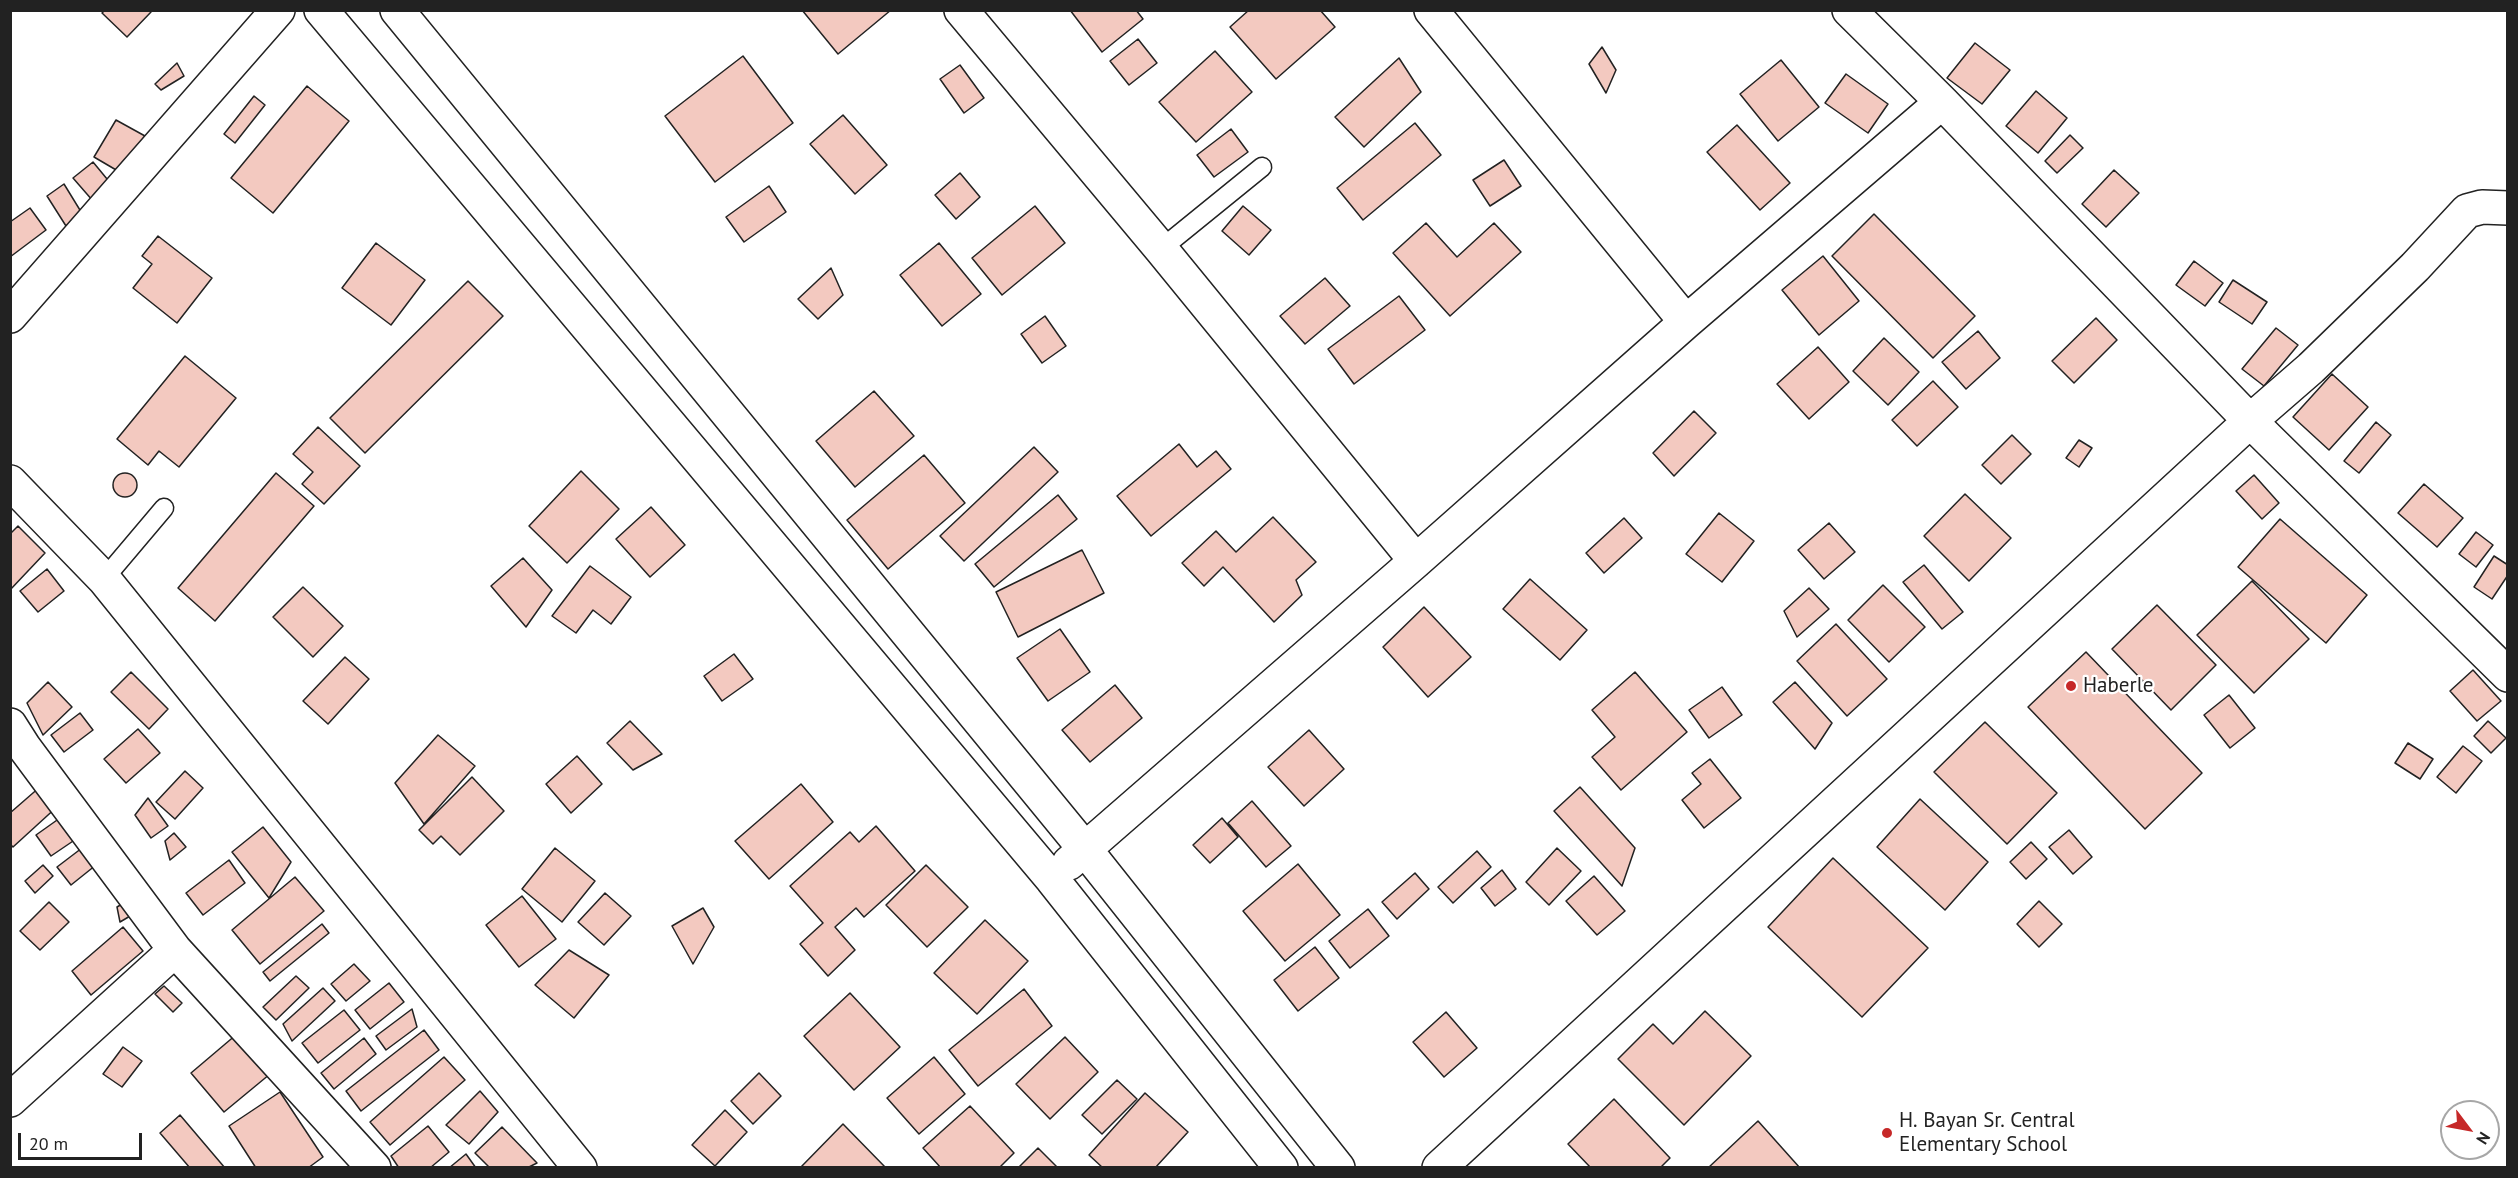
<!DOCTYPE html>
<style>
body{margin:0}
#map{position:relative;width:2518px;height:1178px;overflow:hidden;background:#fff;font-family:"PT Sans",sans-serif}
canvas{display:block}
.frame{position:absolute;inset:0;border:12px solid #222;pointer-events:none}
.north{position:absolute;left:2440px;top:1100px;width:60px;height:60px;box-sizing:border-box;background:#fff;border:2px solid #a7a7a7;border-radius:50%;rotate:122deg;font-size:16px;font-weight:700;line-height:24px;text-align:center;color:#222}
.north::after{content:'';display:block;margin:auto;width:21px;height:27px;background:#c62828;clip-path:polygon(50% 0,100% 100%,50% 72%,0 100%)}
.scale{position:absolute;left:18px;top:1133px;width:124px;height:27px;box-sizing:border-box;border:3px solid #222;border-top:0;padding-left:8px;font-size:18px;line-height:21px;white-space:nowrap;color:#222;-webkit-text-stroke:4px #fff;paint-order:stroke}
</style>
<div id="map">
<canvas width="2518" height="1178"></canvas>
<div class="frame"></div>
<div class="north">N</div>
<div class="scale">20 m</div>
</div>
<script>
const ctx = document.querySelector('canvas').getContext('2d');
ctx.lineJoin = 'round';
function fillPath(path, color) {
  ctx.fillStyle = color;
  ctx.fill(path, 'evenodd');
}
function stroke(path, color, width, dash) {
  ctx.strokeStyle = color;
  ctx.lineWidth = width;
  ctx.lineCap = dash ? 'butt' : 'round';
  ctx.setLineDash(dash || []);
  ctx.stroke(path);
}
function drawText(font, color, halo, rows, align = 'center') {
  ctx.font = font + ' "PT Sans",sans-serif';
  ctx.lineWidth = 4.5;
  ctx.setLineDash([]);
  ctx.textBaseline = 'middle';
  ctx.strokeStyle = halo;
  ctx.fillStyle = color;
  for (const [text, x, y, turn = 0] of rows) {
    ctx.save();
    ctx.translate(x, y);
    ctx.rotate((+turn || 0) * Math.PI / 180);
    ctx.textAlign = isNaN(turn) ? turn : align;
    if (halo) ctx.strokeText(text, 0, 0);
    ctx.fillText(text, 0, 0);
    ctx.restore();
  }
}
const building = new Path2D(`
 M105,10H150L151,12L127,37L102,13Z
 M802,10H891L838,54Z
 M1070,10H1136L1143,19L1102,52Z
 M1249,10H1320L1335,27L1276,79L1230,27Z
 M1138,39L1157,63L1129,85L1110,61Z
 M1975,43L2010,70L1982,104L1947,78Z
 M1602,47L1616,70L1606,93L1589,64Z
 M1215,51L1252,92L1196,142L1159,102Z
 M743,56L793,123L715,182L665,116Z
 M1399,58L1421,92L1364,147L1335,117Z
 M1781,60L1819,107L1778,141L1740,94Z
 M177,63L184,76L161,90L155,84Z
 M960,65L984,98L964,113L940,79Z
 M1846,74L1888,104L1868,133L1825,103Z
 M307,86L349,121L273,213L231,178Z
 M2036,91L2067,118L2038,153L2006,126Z
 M254,96L265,105L235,143L224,134Z
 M843,115L887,165L855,194L810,144Z
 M116,120L145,136L123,174L94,157Z
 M1415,123L1441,155L1363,220L1337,188Z
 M1737,125L1790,183L1760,210L1707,152Z
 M1231,129L1248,152L1214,177L1197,155Z
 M2070,135L2083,148L2057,173L2045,161Z
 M1504,160L1521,186L1490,206L1473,180Z
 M93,162L112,185L93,201L73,178Z
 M2114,170L2139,193L2106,227L2082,204Z
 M960,173L980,197L956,219L935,195Z
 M64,184L83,215L66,226L47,196Z
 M769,186L786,212L744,242L726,217Z
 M1035,206L1065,243L1002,295L972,258Z
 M1243,206L1271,230L1249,255L1222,231Z
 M30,208L46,230L10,257V222Z
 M1874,214L1975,316L1933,358L1832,256Z
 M1426,223L1457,257L1494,223L1521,252L1450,316L1393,253Z
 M158,236L212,278L177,323L133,288L152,264L142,256Z
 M376,243L425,280L391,325L342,288Z
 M939,243L981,294L942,326L900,275Z
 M1823,256L1859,301L1819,335L1782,290Z
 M2194,261L2223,283L2205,306L2176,285Z
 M831,268L843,295L818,319L798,299Z
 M1325,278L1350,306L1305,344L1280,316Z
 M2233,280L2267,302L2252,324L2219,302Z
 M468,281L503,316L365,453L330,418Z
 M1399,296L1425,330L1354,384L1328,349Z
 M1045,316L1066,346L1042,363L1021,334Z
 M2096,318L2117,340L2074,383L2052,361Z
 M2276,328L2298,345L2264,386L2242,369Z
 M1978,331L2000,358L1966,389L1942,362Z
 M1884,338L1919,372L1888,405L1853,371Z
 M1818,347L1849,382L1809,419L1777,384Z
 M185,356L236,398L179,467L159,451L148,465L117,439Z
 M2332,374L2368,407L2329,450L2293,417Z
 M1933,381L1958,407L1917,446L1892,420Z
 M874,391L914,436L855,487L816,441Z
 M1694,411L1716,433L1674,476L1653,453Z
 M2376,422L2391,435L2359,473L2344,461Z
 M318,427L360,466L324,504L302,484L313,472L293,454Z
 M2012,435L2031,454L2001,484L1982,465Z
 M2079,440L2092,448L2079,467L2066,458Z
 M1179,444L1197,467L1216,451L1231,469L1151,536L1117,496Z
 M1034,447L1058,472L964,561L940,536Z
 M924,455L965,503L888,569L847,520Z
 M581,471L619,509L567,563L529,526Z
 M113 485a12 12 0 1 1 24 0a12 12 0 1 1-24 0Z
 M276,473L314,506L215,621L178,588Z
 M2254,475L2279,503L2262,519L2236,491Z
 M2424,484L2463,518L2437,547L2398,513Z
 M1965,494L2011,538L1969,581L1924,536Z
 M1058,495L1077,519L994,587L975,564Z
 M651,507L685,545L650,577L616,539Z
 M1719,513L1754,541L1722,582L1686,554Z
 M1273,517L1316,562L1296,580L1302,595L1274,622L1223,567L1204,586L1182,563L1216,531L1236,552Z
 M1624,518L1642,538L1604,573L1586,553Z
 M2280,519L2367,595L2326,643L2238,567Z
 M1829,523L1855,552L1824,579L1798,550Z
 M18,526L45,553L10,590V534Z
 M2476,532L2493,545L2476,567L2459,554Z
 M1082,550L1104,593L1018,637L996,592Z
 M2494,556L2508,565V575L2492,599L2474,587Z
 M523,558L552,590L526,627L491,586Z
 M1924,565L1963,612L1942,629L1903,582Z
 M590,566L631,597L611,624L593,610L576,633L552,616Z
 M47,569L64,591L38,612L20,591Z
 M1530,579L1587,630L1560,660L1503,609Z
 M2252,581L2309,639L2254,693L2197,635Z
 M1883,585L1925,627L1889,662L1848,620Z
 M303,587L343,626L313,657L273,617Z
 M1809,588L1829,609L1797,637L1784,611Z
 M2157,605L2216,665L2171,710L2112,649Z
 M1424,607L1471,657L1428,697L1383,647Z
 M1836,624L1887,679L1847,716L1797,661Z
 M1060,629L1090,672L1048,701L1017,658Z
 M2086,652L2202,773L2145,829L2028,707Z
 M734,654L753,679L722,701L704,676Z
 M345,657L369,679L328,724L303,701Z
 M2473,670L2501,701L2477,721L2450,691Z
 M131,672L168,709L149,729L111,692Z
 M1635,672L1687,732L1621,790L1592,757L1615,737L1592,710Z
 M48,682L72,707L43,735L27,703Z
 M1795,682L1832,723L1815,749L1773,702Z
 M1115,685L1142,718L1090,762L1062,730Z
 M1722,687L1742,715L1709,738L1689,710Z
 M2229,695L2255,728L2230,748L2204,715Z
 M80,713L93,730L64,752L51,735Z
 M630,721L662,754L633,770L607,743Z
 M2488,721L2506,738L2491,753L2474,736Z
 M1985,722L2057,793L2007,844L1934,772Z
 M138,729L160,753L126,783L104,759Z
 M1309,730L1344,769L1304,806L1268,767Z
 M438,735L475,766L424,824L395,783Z
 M2408,743L2433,759L2420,779L2395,763Z
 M2463,746L2482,761L2456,793L2437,777Z
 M577,756L602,784L571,813L546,784Z
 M1710,759L1741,798L1704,828L1682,800L1701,784L1692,773Z
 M185,771L203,788L175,819L156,802Z
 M472,777L504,811L460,855L441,836L433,844L419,830Z
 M801,784L833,822L769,879L735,841Z
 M41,786L59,805L13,847L10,844V813Z
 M1580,787L1635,848L1622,886L1554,811Z
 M148,798L168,826L151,838L135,815Z
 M1920,799L1988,862L1945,910L1877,847Z
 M1252,801L1291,846L1266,867L1228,823Z
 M67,813L82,835L51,856L36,835Z
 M1222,818L1238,837L1210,863L1193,845Z
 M876,826L915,871L864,917L856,908L835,927L855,950L828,976L800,944L823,923L790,886L850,832L859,842Z
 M263,827L291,862L269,898L232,852Z
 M2069,830L2092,857L2073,874L2049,847Z
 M174,833L186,847L170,860L165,841Z
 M2031,842L2047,859L2026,879L2010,862Z
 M82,848L96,865L71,885L57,867Z
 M555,848L595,881L562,922L522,889Z
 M1557,848L1581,871L1549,905L1526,882Z
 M1477,851L1491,867L1453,903L1438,887Z
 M1833,858L1928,948L1862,1017L1768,927Z
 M229,860L245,883L203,915L186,893Z
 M1298,864L1340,915L1285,961L1243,911Z
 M43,865L53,876L35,893L25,881Z
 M926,865L968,907L927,947L886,905Z
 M1502,870L1516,889L1495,906L1481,888Z
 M1415,873L1429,889L1397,919L1382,902Z
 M1594,876L1625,911L1597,935L1566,901Z
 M295,877L324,911L260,964L232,930Z
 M605,893L631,916L604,945L578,922Z
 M522,896L556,939L519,967L486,925Z
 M134,897L142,909L120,922L117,907Z
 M2039,901L2062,924L2039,947L2017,924Z
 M49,902L69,922L40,950L20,931Z
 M703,908L714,927L693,964L672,926Z
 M1368,909L1389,936L1350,968L1329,941Z
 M985,920L1028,961L977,1014L934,973Z
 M322,924L329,933L270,981L263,972Z
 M123,927L143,951L91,995L72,971Z
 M1315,947L1339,978L1298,1011L1274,980Z
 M569,950L609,975L574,1018L535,985Z
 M354,964L370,981L346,1001L331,984Z
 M296,976L309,988L276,1020L263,1007Z
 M389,983L404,1002L370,1029L355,1010Z
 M164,986L182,1003L173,1012L155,994Z
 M323,988L335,1001L292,1041L283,1024Z
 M1024,989L1052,1026L978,1086L949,1050Z
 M850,993L900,1047L854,1090L804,1036Z
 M412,1009L417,1027L386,1050L376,1036Z
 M344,1010L360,1030L318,1063L302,1043Z
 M1705,1011L1751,1056L1684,1125L1618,1059L1653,1024L1673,1044Z
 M1446,1012L1477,1048L1444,1077L1413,1042Z
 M424,1030L439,1050L361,1111L346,1091Z
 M237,1034L270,1074L224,1112L191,1073Z
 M1065,1037L1098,1072L1050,1119L1016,1084Z
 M364,1038L376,1054L334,1089L321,1073Z
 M123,1047L142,1061L122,1087L103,1074Z
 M444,1057L465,1080L390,1145L370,1122Z
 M934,1057L965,1094L919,1134L887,1098Z
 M759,1073L781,1096L753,1124L731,1101Z
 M1117,1080L1137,1099L1102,1134L1082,1115Z
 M480,1091L498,1112L469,1144L446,1125Z
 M280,1092L323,1157L308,1168H256L229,1126Z
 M1145,1093L1188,1132L1155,1168H1103L1089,1155Z
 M1614,1099L1670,1158L1660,1168H1591L1568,1144Z
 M970,1106L1014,1153L999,1168H941L923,1148Z
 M725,1110L747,1132L715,1166L692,1145Z
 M180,1115L225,1168H190L160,1133Z
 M1758,1121L1800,1168H1708Z
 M843,1124L886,1168H800Z
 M428,1126L449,1152L430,1168H399L391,1156Z
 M502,1127L537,1163L527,1168H490L475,1153Z
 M1038,1148L1058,1168H1018Z
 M466,1154L476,1168H449Z`);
fillPath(building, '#f3c9c0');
stroke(building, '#222', 1.5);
const lane = new Path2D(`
 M1161,249L1262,167
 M104,579L164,508`);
const street = new Path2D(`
 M321,10L1052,879L1281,1168
 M397,10L1084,848L1338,1168
 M961,10L1161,249L1416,561
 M1431,10L1686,322
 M1849,10L1942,102L2250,421L2508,675
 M10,316L278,10
 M10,482L104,579L580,1168
 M10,725L24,747L175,950L374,1168
 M1069,863L1416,561L1686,322L1942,102
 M10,1100L175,950
 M1439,1168L2250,421L2311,368L2415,267L2467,211L2482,207L2508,208`);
stroke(lane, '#222', 21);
stroke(street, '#222', 36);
stroke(lane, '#fff', 18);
stroke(street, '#fff', 33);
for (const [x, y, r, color] of [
 [2071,686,6,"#c62828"],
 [1887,1133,6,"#c62828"]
]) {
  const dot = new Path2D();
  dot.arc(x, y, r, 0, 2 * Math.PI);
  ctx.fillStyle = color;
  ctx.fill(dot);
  stroke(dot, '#fff', 2);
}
drawText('21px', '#222', '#fff', [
 ["Haberle",2083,686],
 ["H. Bayan Sr. Central",1899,1121],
 ["Elementary School",1899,1145]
], 'left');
</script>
